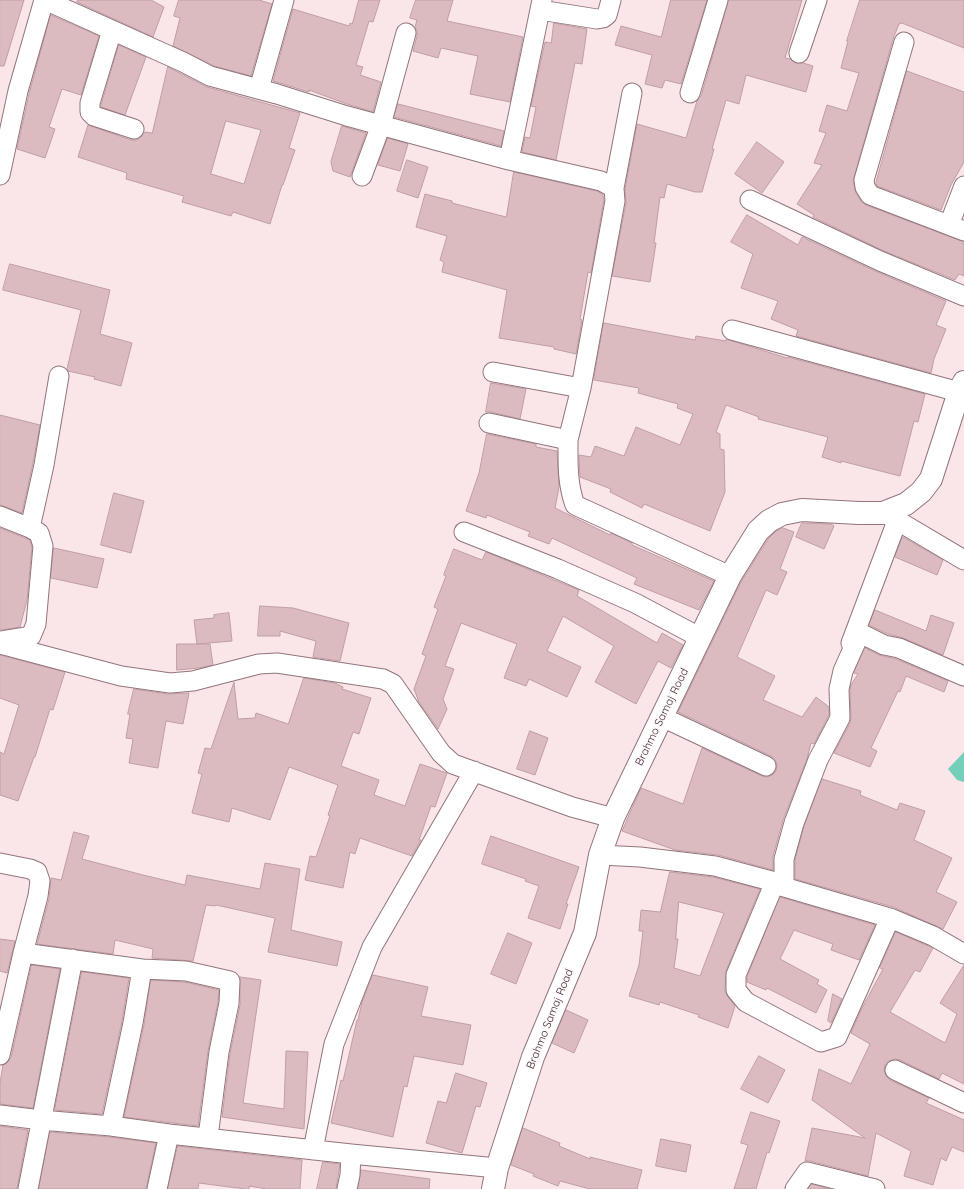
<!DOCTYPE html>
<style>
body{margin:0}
canvas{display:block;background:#fae5e9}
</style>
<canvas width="964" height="1189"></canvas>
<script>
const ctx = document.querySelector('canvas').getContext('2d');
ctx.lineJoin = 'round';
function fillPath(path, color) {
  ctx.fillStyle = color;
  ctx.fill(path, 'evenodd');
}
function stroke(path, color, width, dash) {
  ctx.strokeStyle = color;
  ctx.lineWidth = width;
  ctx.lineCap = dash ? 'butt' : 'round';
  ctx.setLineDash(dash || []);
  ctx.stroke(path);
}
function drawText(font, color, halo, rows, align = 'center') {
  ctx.font = font + ' Quicksand,sans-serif';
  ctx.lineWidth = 3;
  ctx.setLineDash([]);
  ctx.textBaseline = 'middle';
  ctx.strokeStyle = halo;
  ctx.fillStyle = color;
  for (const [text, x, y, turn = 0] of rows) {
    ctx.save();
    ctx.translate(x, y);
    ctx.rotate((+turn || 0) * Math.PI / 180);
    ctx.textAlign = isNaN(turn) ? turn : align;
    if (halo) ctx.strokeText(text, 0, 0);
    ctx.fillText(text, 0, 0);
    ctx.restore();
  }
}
fillPath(new Path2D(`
 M964,752V782L957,780L948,769Z`), '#73cfb9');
const building = new Path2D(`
 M0,0H24L4,66H0Z
 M78,0H151L164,7L153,37L77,2Z
 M179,0H259L272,4L251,76L214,66L173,46L180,18L174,16Z
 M359,0H380L373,22L369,21L356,65L363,67L360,75L381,82L373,112L347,104L309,90V92L273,81L293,9L349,26L350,23L352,24Z
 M416,0H453L447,21L523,37L510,102L470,94L478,56L441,48L438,58L413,51L417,36V31L415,27L417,20L410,18Z
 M671,0H707L681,84L665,80L662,88L645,84L652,55L615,45L621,26L661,37Z
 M729,0H802L785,58L790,59L796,63H803L813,66L806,92L746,75L739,104L726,100L712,149H714L702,192H695L667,184L664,198L660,197L654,243H656L650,282L612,276L626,203L625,189L637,124L686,138L697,101L701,96Z
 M860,0H964V48L902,23L899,24L893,39L853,181L856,193L861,201L866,205L964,242V276L959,274L955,280L884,251L813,217L814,215L797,204L822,165L814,163L826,133L819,131L827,105L847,111L859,73L841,68L848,41H847Z
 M51,15L99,36L81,95L62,89L49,127L55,129L45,158L17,149L29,94Z
 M554,23L587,29L582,64L575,63L556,160L522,152L525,137L530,138L536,107L531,106L545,42L551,43Z
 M119,45L146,57L125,115L101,107Z
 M168,67L207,87L300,113L289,148L295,150L283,185H282L270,224L233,212L231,216L182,202L184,196L126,179L127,173L78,157L88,125L131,140H137L141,137L145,132L152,133ZM226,121L261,130L244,184L211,174Z
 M907,71L964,92V162L951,185L941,210L877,186L876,183Z
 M398,104L504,131L501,146L394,117Z
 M342,126L366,133L350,177L333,171L331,162Z
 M388,138L408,144L400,171L378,165Z
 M757,142L784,162L762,193L735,174Z
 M407,160L428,167L418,198L397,191Z
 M514,172L597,191L603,195L604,200L591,273L588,272L580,319L582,320L576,354L554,349V347L499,338L507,290L442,272L444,262L440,260L447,236L416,227L425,194L452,201V203L506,217Z
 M747,215L798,245L802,237L875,271L946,301L936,325L946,329L934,359L931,373L796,336L798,330L771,319L778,301L741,288L753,254L731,242Z
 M10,264L110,290L100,334L132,343L121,386L94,379L95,377L68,371L67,369L81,310L3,290Z
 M604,323L695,340L696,336L726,341V339L787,358L788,357L925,394L918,422L914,421L900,476L841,461V463L822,457L828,437L758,419L759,417L726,405L716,432L720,434V449L724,450L725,492L710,531L644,504L642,508L610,492L611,489L580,477L579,455L591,457L595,446L624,456L636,427L680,445L693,414L677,408L678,404L638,393L639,388L594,380Z
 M491,383L526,389L520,419L491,412H486Z
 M0,415L40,425L33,463L22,513L0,505Z
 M487,434L536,444V447L557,451L559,487L555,508L610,535L611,533L632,543V545L714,581L699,610L634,584L637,578L552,538L549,544L528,536L530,532L487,515L486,518L466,511L479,473Z
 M114,493L144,501L131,553L101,545Z
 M802,523L831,524L834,526L824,549L796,537Z
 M0,528L30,540L32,547L27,600L20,627L2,630L0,629Z
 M783,528L794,532L780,569L787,572L777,595L766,590L737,657L775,676L763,700L802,717L816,697L829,707V715L814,744L811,743L807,759L783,820L773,856V870L718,855L675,850L622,831L641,788L683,804L702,748L762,776L767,777L772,775L776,771L777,765L775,759L771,756L678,712L741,582L768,539L776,531Z
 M903,537L943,560L937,575L895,557Z
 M54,548L104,559L97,588L51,578Z
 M454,549L482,560L486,552L579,590L577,596L657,643L662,633L683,645L671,668L658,661L636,704L595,682L614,646L563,616L547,651L581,667L567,697L529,679L526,686L504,678L517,644L461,623L445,666L454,669L443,699L447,709L438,729L419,702L414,689L426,656L422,654L438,609L434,607L446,576L444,575Z
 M260,606L293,608L349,623L340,661L313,657L316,641L280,631V636H258Z
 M875,610L926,631L931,615L954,623L943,655L903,638L888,634L869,625Z
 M229,613L232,641L197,644L194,620L214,618V615Z
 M177,644H210L213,665L199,668L177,670Z
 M865,648L879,655L896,659L948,681L944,692L906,676L900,692L898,691L871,748L877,751L870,767L834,753L850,723L851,718L850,690L851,685L858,674L854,673Z
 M0,655L65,672L53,710L50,709L35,757H34L18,801L0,795V752L4,754L19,705L0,698Z
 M304,678L335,683L343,687L342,689L371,698L359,734L353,732L341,766L379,780L374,795L405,806L420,764L447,773L435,807L431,806L419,840H421L412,856L360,838L355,854L350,852L343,888L305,880L310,856L316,857L330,816L328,815L338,785L289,767L270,820L232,808L229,822L192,813L202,774L198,773L205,748L211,749L234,682L238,719L255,718L256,713L288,724Z
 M134,689L168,694L189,693L183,724L166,721L158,768L129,763L133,739L126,738L130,714H128Z
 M530,731L548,738L535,775L517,769Z
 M822,779L861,791L860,795L897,810L900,803L925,811L914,840L952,858L936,892L957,902L943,929L893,907L795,879V860L804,826Z
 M74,832L89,836L82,859L143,875L185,885L187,875L260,889L265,863L300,869L291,930L342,942L337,966L268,952L275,918L216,905L215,906L206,905L193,961L152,958L153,949L115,940L113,954L37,944L49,899L51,878L61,880Z
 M491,836L579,867L566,904H568L560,929L528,918L539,886L525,881L526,879L482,864Z
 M670,872L713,877L760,889L726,971L725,991L728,997L735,1006L728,1028L698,1017L699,1015L660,1002L659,1005L629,996L639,965L643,931H639L641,910L660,912ZM679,902L724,913L700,976L674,968L678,939H676Z
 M780,897L875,925L859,960L831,950L833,944L794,930L780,959L819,980L817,984L827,990L816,1013L767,988L766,990L747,982V977Z
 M896,932L933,948L920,972L915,970L890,1012L945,1043L957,1014L940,1003L964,965V1084L942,1073L939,1079L900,1060L895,1059L888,1061L885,1065L884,1070L886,1076L890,1080L929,1098L926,1103L964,1120V1152L952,1147L946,1161L941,1158L933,1185L904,1176L911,1151L876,1133L868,1176L810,1161H805L812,1128L865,1138L812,1100L819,1069L851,1084L870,1044L851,1033L861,1010L883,969L880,968Z
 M508,933L532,943L516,984L491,974Z
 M0,939L15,941L7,973L0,971Z
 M32,965L60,969L33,1108L0,1104V1083L3,1065L8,1062L11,1057Z
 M82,972L129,978L122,1021L102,1114L55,1110Z
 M373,975L428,987L421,1016L471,1025L463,1065L414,1056L407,1087L404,1086L393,1137L331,1123L341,1080L343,1081L357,1020H358L362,1002Z
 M240,977L261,980L243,1103L284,1109L286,1051L308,1052L304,1129L222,1117L230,1054L240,1005Z
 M151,980L185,982L219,990L218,1002L208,1051L198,1126L124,1117L144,1025Z
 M833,994L842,999L831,1023L828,1021Z
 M566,1010L588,1020L574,1053L552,1043Z
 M759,1056L785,1070L768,1103L741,1089Z
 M456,1073L487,1083L480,1107L476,1106L462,1153L426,1143L438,1101L446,1103Z
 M751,1112L780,1121L769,1153L767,1152L756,1189H734L748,1145L741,1143Z
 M0,1126L28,1130L17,1189H0Z
 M523,1128L560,1143L559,1146L590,1159V1157L642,1170L637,1189H590L560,1181L558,1186L533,1176L534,1174L511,1165Z
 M50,1132L110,1137L156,1143L146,1189H39Z
 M661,1139L691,1145L686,1172L656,1166Z
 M178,1146L302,1160L300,1189H267L249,1186V1189H245L199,1183L198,1189H168Z
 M323,1162L340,1164L336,1189H317Z
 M361,1170L430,1179L429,1189H358Z
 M812,1184L830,1189H808Z`);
fillPath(building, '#dcbbc0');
stroke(building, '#bf9ea4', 1);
const minor = new Path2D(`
 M45,0L183,62L210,76L277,94L347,116L509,160L601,181L614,188L615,201L581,388L568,440
 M540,10L597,19L603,18L607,15L611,0
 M112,30L90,103V112L94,116L134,129
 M904,42L864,180L865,187L870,195L964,231
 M799,53L817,0
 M259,89L284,0
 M690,93L718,0
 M509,160L542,0
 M0,175L18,91L44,0
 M362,176L381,125L406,33
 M614,188L632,93
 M750,200L880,261L964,296
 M949,225L964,186
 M732,330L959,392
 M493,372L581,388
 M489,423L568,440C568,462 567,483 575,505L730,576
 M888,515L964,560
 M0,516L30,528L39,533L43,546L36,624L31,636L1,641
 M30,528L44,465L59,376
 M464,532L558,569L635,603L701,638
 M851,643L897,521
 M0,644L121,676L170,683L193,681L259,664L277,663L383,679L393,684L441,753L453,764L572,807L613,818
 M662,717L766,766
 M600,855L640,857L715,866L775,882L784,887L890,918L933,936L964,954
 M0,863L30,869L37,872L40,881L38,896L23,953L0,1055
 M775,882L736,975V990L746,1002L821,1042L837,1037L890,918
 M784,887V859L794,823L818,760L840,718L839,689L843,671L860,633L884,645L899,648L964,676
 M23,953L142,969
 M895,1070L964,1103
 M0,1115L41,1120L111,1126L169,1134L351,1154L497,1168
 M111,1126L133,1023L142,969L186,971L230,981L229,1003L219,1052L208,1137
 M313,1150L334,1044L372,947L474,771
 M28,1189L73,959
 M157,1189L169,1134
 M347,1189L350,1175L351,1154
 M795,1189L807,1172L875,1189`);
const tertiary = new Path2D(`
 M493,1189L497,1168L533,1057L585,933L600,855L613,818L730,576L758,531L769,521L782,514L802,510L859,513H883L906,504L921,492L931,479L959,392L964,382`);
stroke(minor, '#93757a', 21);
stroke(tertiary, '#93757a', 24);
stroke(minor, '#fff', 19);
stroke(tertiary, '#fff', 22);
drawText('11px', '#36292b', '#fef7f8', [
 ["Brahmo Samaj Road",662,717,-64],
 ["Brahmo Samaj Road",550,1019,-68]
]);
</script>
